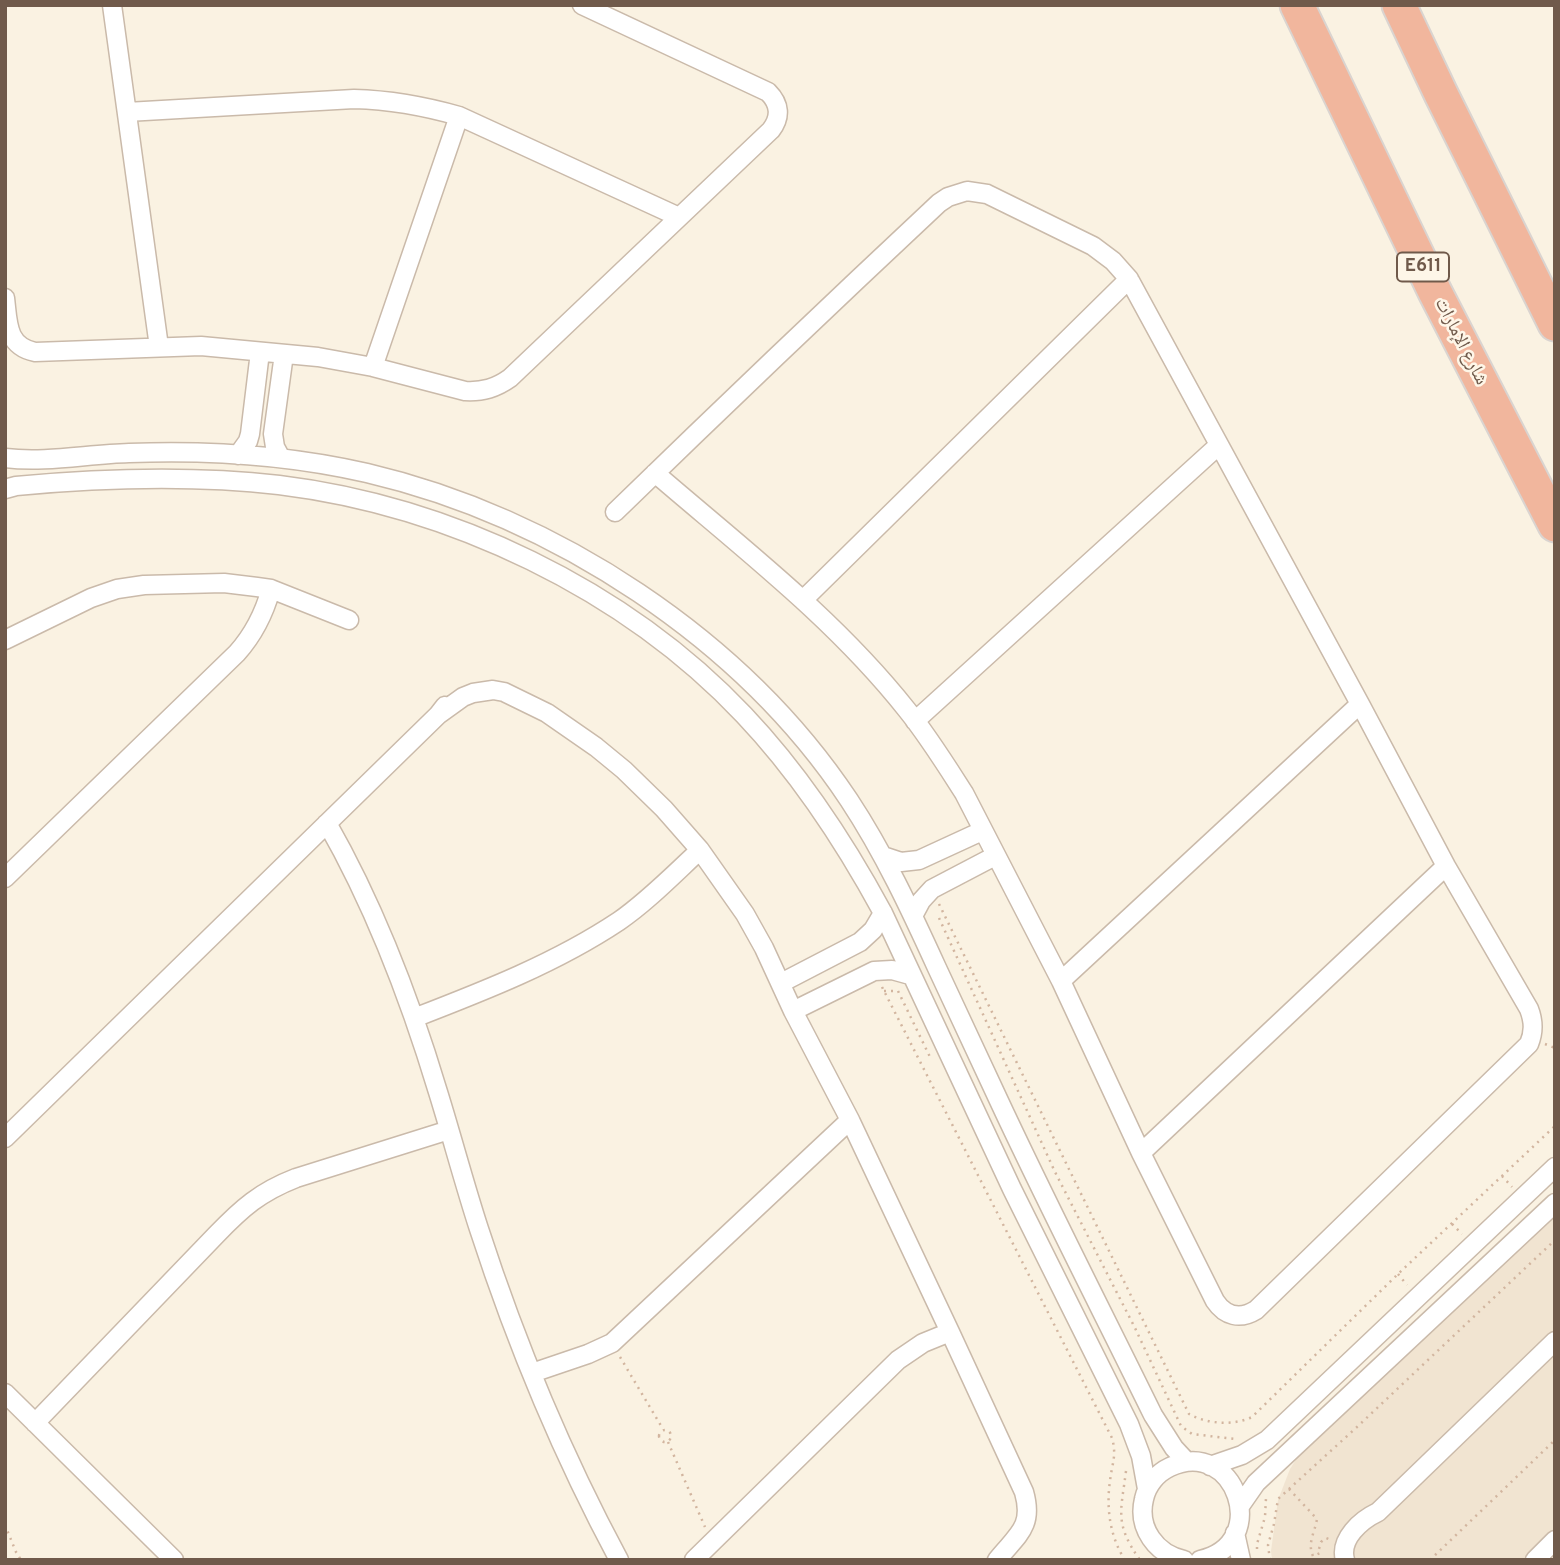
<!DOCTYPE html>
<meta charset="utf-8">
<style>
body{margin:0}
#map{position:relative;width:1560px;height:1565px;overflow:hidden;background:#faf2e2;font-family:Overpass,sans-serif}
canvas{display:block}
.frame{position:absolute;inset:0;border:7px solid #705a4b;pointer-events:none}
</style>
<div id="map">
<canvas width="1560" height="1565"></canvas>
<div class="frame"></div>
</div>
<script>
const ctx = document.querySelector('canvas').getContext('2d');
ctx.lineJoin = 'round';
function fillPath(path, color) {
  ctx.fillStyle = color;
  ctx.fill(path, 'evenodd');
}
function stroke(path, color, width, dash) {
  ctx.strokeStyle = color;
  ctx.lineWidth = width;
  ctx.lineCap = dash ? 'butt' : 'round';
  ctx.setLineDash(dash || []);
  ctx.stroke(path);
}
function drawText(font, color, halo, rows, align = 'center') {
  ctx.font = font + ' Overpass,"Noto Naskh Arabic",sans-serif';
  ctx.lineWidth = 5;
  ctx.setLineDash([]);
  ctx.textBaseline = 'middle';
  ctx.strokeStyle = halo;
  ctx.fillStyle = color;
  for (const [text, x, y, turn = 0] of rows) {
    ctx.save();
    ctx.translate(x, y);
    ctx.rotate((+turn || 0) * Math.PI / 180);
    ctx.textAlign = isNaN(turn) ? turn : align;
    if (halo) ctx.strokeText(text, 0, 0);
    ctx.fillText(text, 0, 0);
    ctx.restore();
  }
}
fillPath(new Path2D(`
 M1555,1215V1560H1272L1271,1551L1278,1500L1290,1469L1308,1441Z`), '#f1e4d1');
const street = new Path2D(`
 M112,5L159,347
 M127,112L354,99C390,100 424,106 459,116L679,217
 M5,298C8,322 6,346 35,352L201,346L318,357L373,367L465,391C483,392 496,388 510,378L771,130C781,117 780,104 768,92L582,5
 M373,367L459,116
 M238,455L248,441L250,434L260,352
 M5,458C46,463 88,454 129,453C209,450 289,455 367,473C555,517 742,639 849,800C884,853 911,911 937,968C958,1013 979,1058 1000,1103C1049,1208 1102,1311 1153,1415L1174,1448L1187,1462
 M281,458L275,447L273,434L284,354
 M5,489L16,486C103,478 191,475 279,485C450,506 625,589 744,715C800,774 844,841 883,913L1012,1189L1129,1424L1141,1456L1147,1489
 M615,512C722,408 830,305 939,203L948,197L967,191L987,194L1093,246L1113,261L1129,279L1360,704L1446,866L1529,1009C1534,1022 1534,1032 1529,1044L1256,1310C1240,1320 1225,1316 1215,1301L1141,1153L1061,981L964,793C946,765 928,736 907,710C835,619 742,548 655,473
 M803,600L1129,279
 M5,640L91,598L117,589L144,585L224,583L257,587L271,589L349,620
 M438,715L463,697L473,693L493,690L504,692L547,713L596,747L624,770L664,809L700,850L745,914L764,948L793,1011L850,1120L950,1332L1024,1492C1034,1527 1017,1535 997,1560
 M915,721L1219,445
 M327,823C375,907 410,999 438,1092C452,1137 464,1183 479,1229C516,1343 562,1454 619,1560
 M883,856L901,862L919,860L982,831
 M5,878L237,653C254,634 264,614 271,589
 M913,916L921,901L932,889L995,856
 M1061,981L1360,704
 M781,983L860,942L873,930L883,913
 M793,1011L874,971L892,970L910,975
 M414,1018C484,991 556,963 619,921C648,901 674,874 700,850
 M5,1138L438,715L445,706
 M1141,1153L1446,866
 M532,1373L588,1354L612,1343L850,1120
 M5,1393L174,1560
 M35,1423L216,1235C242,1208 260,1192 296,1178L449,1130
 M1210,1466L1242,1455L1267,1440L1555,1167
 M1240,1506L1256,1483L1555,1203
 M1235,1533L1241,1560
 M694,1560L898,1360L923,1343L950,1332
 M1184,1560C1156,1554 1137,1528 1144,1499C1147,1485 1157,1473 1170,1467C1235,1436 1273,1544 1200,1560
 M1345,1560C1339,1539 1361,1520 1378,1512L1555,1341
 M1535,1560L1555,1540`);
const highway = new Path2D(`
 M1297,5L1435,292L1555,525
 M1399,5L1441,94L1555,324`);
stroke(street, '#cabaaa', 21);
stroke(highway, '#dad4d0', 37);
stroke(new Path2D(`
 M939,904L1189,1414C1207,1424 1233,1426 1252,1417L1398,1274L1555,1126
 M939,918L1055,1172L1135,1328L1181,1426L1192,1434L1235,1439
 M882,987L1112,1438C1117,1456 1112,1463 1110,1481C1106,1508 1110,1537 1125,1560
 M884,991H898L931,1059
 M1545,1044L1555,1048
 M1502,1176L1512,1187
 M1452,1224L1462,1234
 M1398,1274L1407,1285
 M620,1357L663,1429
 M659 1436a6 6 0 1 1 12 0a6 6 0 1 1-12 0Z
 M668,1442L705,1527
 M1126,1471C1121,1512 1114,1523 1140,1560
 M1289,1489L1317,1519C1315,1532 1307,1543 1313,1556L1320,1553L1319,1549L1321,1542L1326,1538L1331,1540
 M5,1525L16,1552L21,1560
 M1257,1549V1544L1265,1517L1266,1498
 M1270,1560L1268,1545L1274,1524L1278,1499L1357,1427L1555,1240
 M1430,1560L1555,1440`), '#d2b59f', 2.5, [2, 5]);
stroke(street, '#fff', 18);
stroke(highway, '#f1b69d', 33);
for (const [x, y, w] of [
 [1423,267,52]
]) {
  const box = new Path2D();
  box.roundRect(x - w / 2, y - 14.5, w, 29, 5);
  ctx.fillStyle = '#fef6e8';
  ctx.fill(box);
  stroke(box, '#705a4b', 2);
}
drawText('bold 18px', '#705a4b', null, [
 ["E611",1423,267]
]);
drawText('19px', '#705a4b', '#fef6e8', [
 ["شارع الإمارات",1460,342,63]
]);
</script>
